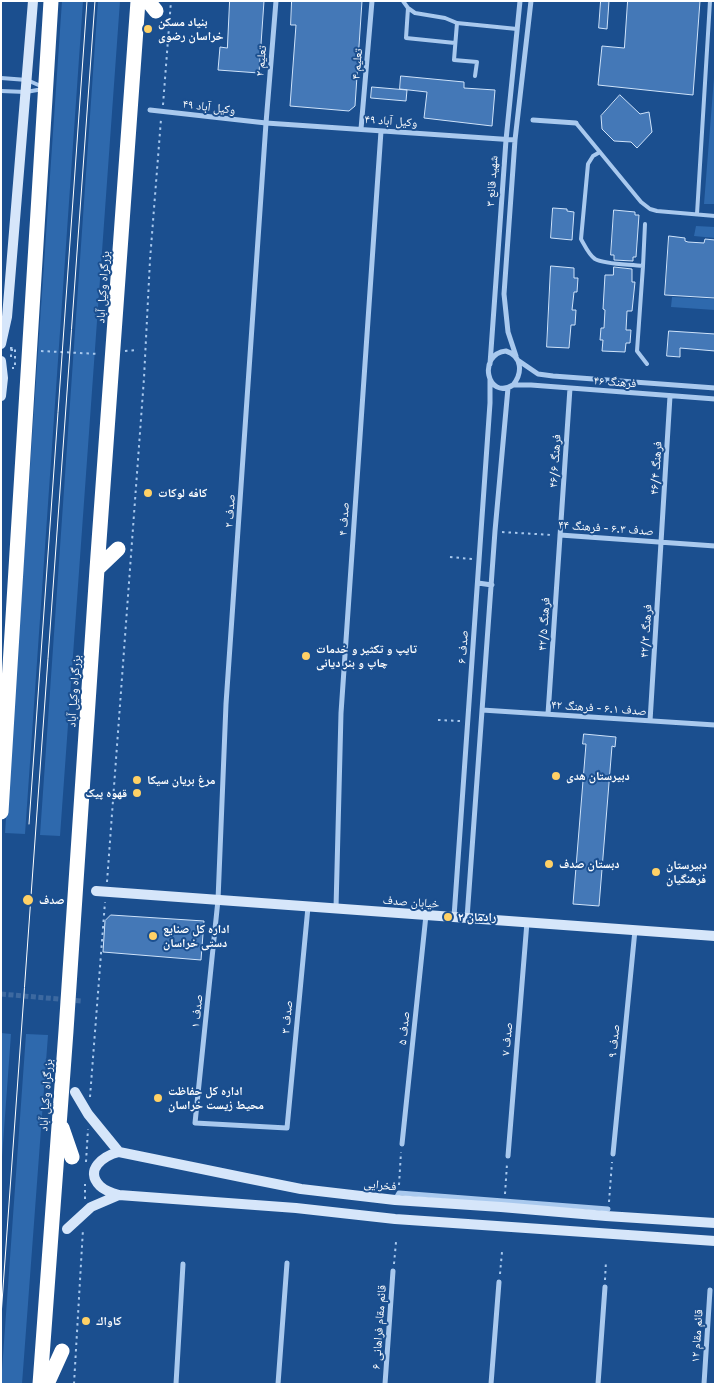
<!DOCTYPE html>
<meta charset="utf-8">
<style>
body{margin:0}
#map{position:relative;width:716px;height:1385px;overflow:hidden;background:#1b4f8f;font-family:"Golos Text",sans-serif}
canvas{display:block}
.frame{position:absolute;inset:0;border:2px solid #fff;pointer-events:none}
</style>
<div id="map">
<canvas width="716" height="1385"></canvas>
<div class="frame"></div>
</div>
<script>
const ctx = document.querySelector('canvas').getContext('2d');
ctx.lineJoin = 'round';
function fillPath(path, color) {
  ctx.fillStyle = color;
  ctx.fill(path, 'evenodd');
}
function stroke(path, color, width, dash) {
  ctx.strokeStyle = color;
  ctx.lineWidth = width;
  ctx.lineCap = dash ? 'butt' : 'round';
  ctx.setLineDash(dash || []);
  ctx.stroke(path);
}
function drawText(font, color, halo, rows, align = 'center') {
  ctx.font = font + ' "Golos Text","Noto Naskh Arabic",sans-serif';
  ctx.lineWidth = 4;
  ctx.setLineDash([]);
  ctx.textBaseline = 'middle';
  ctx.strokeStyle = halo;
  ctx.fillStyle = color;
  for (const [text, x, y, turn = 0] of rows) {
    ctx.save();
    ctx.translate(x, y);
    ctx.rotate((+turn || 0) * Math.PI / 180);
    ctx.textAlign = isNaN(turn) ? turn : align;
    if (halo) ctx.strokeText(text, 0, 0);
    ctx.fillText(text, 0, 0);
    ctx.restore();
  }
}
fillPath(new Path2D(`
 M62,1H83L25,834L5,833Z
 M98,1H120L60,836L40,835Z
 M715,65V204H704Z
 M696,226L715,227V238L694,236Z
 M672,297L715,299V310L671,307Z
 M1,1033L11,1034L1,1171Z
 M26,1034L48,1035L22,1384H1Z`), '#2e69ad');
const building = new Path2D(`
 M230,1H264L259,73L218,70L220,47L227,48Z
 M292,1H362L355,106L349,111L290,106L296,25H291Z
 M601,1H609L607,29L599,28Z
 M628,1H700L693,95L598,85L602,46L624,48Z
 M401,76L464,82V88L495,90L492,126L424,118L427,92L400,89Z
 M372,87L407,90L406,101L371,98Z
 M620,95L640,114L649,112L652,132L637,148L631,142L614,141L602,129L601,116Z
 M553,208L567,209V211L574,212L572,240L551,238Z
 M614,210L635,212V215H639L636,257H633V261L614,260V255H611Z
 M669,236L685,238V241L688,242L704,243L705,239L715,240V298L665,295Z
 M551,266L574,268V278H578L577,292H574L572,310H576L575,325H571L569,348L547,347Z
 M614,267L632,269V282H635L632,311H627L626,330H631L630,343H626L625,352L602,351L603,340H600L601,328H604L605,310L603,309L605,275H613Z
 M669,331L715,334V351L680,348V357L667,356Z
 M584,734L616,737L615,747L612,746L599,906L573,904L586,744H583Z
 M111,915L204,921L201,960L103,952L105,921Z`);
fillPath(building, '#4478b7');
stroke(building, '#cfe3fa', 1);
stroke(new Path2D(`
 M1,994L81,1001`), '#3d69a0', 5, [5, 2.5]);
stroke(new Path2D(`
 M163,105L171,1
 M10,348H15V368H12
 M41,351L99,354
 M125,351L138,350
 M11,357V350H17
 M502,532L552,535
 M450,557L472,559
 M438,720L460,721
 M107,882L144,378L150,260L161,119
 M90,1097L105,902
 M86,1162L88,1129
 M399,1185L401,1152
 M505,1194L507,1164
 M85,1199V1184
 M609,1202L612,1162
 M394,1264L396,1242
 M500,1274L502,1252
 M605,1280L606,1261
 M74,1384L83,1229`), '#a9c9ee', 2, [2.5, 4]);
stroke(new Path2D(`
 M403,1L408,8L415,13L445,18L457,23L517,29
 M408,8L406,38L455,43
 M457,23L454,60L477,62L475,76
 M1,78L27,80L43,87
 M1,91L26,92L43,89
 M576,123L641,202L650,209L657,211L715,216
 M600,152L593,156L588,164L581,239C585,246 589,255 595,259C606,265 631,264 643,266L637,351L647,364
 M697,214L710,1
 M643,266L645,224`), '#a9c9ee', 4);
stroke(new Path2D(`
 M276,1L266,123L226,704L218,900L195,1123L287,1128L308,907
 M150,110L266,123L515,140
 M533,120L576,123
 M361,129L372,1
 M506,351C522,356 523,373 513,385C487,401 477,354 506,351Z
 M516,356L508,332L504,294L515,140L531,1
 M519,361L538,374L553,376L715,388
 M490,364L506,140L520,1
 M513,385H531L715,399
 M560,535L715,546
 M478,583L492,585
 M482,710L715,725
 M548,714L570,388
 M650,721L670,396
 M336,908L341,713L381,131
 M454,917L490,403V379
 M467,918L495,531L508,388
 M402,1144L426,915
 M613,1154L635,930
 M508,1156L527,922
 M395,1200L399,1193L608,1209
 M176,1384L183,1264
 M278,1384L287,1263
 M385,1384L393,1271
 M491,1384L499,1282
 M598,1384L605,1287
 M704,1384L710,1290`), '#a9c9ee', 5);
stroke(new Path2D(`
 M1,344L7,317L33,1
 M1,361L3,378L1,396
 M96,891L715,936
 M75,1092L88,1114L119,1152L246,1178L301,1189L395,1200L501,1207L606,1216L715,1223
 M119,1152C103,1156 84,1170 100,1186C105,1191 112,1193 119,1195
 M67,1229L91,1207L119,1195L296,1208L395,1219L715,1241`), '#d6e6fa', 10);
stroke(new Path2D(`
 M148,1L156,11
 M97,569L118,549
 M1,812L51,1
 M62,1128L72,1157
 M40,1384L66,1031L97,569L138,1
 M47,1384L62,1351`), '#fff', 15);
stroke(new Path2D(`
 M29,824L87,1
 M1,1316L95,1`), '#fff', 1);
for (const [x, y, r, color] of [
 [148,29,5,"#ffd166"],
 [148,493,5,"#ffd166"],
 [306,656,5,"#ffd166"],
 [556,776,5,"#ffd166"],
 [137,780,5,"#ffd166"],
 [137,793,5,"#ffd166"],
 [549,864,5,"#ffd166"],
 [656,872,5,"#ffd166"],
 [28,900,6,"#ffd166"],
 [448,917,5,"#ffd166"],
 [153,936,5,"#ffd166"],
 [158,1098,5,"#ffd166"],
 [86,1321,5,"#ffd166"]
]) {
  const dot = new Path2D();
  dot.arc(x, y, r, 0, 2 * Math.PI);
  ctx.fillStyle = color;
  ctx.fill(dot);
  stroke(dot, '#1b4f8f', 2);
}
drawText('bold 12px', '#fff', '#1b4f8f', [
 ["بنیاد مسکن",158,22],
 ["خراسان رضوی",158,36],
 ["کافه لوکات",158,493],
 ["تایپ و تکثیر و خدمات",316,649],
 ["چاپ و بنر دیانی",316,663],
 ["دبیرستان هدی",566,776],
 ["مرغ بریان سیکا",147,780],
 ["قهوه پیک",127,793,"right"],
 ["دبستان صدف",559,864],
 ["دبیرستان",666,865],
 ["فرهنگیان",666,879],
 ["صدف",39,900],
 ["رادمان ۲",458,917],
 ["اداره کل صنایع",163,929],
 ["دستی خراسان",163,943],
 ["اداره کل حفاظت",168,1091],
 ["محیط زیست خراسان",168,1105],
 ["كاواك",96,1321]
], 'left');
drawText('12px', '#fff', '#1b4f8f', [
 ["تعلیم ۲",261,61,-85],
 ["تعلیم ۴",357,64,-85],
 ["۴۹ وکیل آباد",209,107,7],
 ["وکیل آباد ۴۹",391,121,4],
 ["شهید قانع ۳",492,181,-86],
 ["بزرگراه وکیل آباد",103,287,-86],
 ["فرهنگ ۴۶",615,382,4],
 ["فرهنگ ۴۶/۶",555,461,-86],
 ["فرهنگ ۴۶/۴",656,468,-86],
 ["صدف ۲",230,511,-86],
 ["صدف ۴",344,519,-86],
 ["صدف ۶.۳ - فرهنگ ۴۴",606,528,4],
 ["فرهنگ ۴۲/۵",544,624,-86],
 ["فرهنگ ۴۲/۳",646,631,-86],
 ["صدف ۶",463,647,-86],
 ["بزرگراه وکیل آباد",74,691,-86],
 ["صدف ۶.۱ - فرهنگ ۴۲",599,708,4],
 ["خیابان صدف",411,902,4],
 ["صدف ۱",197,1011,-84],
 ["صدف ۳",287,1017,-85],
 ["صدف ۵",404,1028,-84],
 ["صدف ۷",507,1039,-85],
 ["صدف ۹",614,1041,-84],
 ["بزرگراه وکیل آباد",46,1095,-86],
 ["فخرایی",380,1185,6],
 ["قائم مقام فراهانی ۶",379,1327,-86],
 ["قائم مقام ۱۲",697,1336,-86]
]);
</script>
